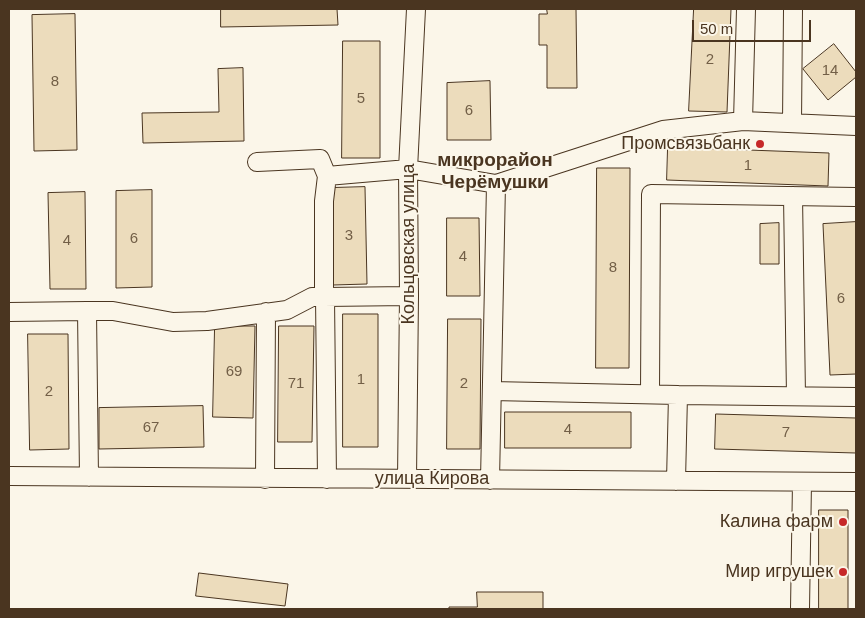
<!DOCTYPE html>
<meta charset="utf-8">
<style>
body{margin:0}
#map{position:relative;width:865px;height:618px;overflow:hidden;background:#fbf6e9;font-family:Helvetica,sans-serif}
canvas{display:block}
.frame{position:absolute;inset:0;border:10px solid #4a3520;pointer-events:none}
.scale{position:absolute;left:692px;top:20px;width:119px;height:22px;box-sizing:border-box;border:2px solid #4a3520;border-top:0;padding-left:6px;font-size:15px;line-height:18px;white-space:nowrap;color:#4a3520;-webkit-text-stroke:4px #fbf6e9;paint-order:stroke}
</style>
<div id="map">
<canvas width="865" height="618"></canvas>
<div class="frame"></div>
<div class="scale">50 m</div>
</div>
<script>
const ctx = document.querySelector('canvas').getContext('2d');
ctx.lineJoin = 'round';
function fillPath(path, color) {
  ctx.fillStyle = color;
  ctx.fill(path, 'evenodd');
}
function stroke(path, color, width, dash) {
  ctx.strokeStyle = color;
  ctx.lineWidth = width;
  ctx.lineCap = dash ? 'butt' : 'round';
  ctx.setLineDash(dash || []);
  ctx.stroke(path);
}
function drawText(font, color, halo, rows, align = 'center') {
  ctx.font = font + ' Helvetica,sans-serif';
  ctx.lineWidth = 4;
  ctx.setLineDash([]);
  ctx.textBaseline = 'middle';
  ctx.strokeStyle = halo;
  ctx.fillStyle = color;
  for (const [text, x, y, turn = 0] of rows) {
    ctx.save();
    ctx.translate(x, y);
    ctx.rotate((+turn || 0) * Math.PI / 180);
    ctx.textAlign = isNaN(turn) ? turn : align;
    if (halo) ctx.strokeText(text, 0, 0);
    ctx.fillText(text, 0, 0);
    ctx.restore();
  }
}
const building = new Path2D(`
 M221,9H337L338,25L221,27Z
 M547,9H576L577,88H547V45H539V14H547Z
 M694,9H731L727,112L689,111Z
 M75,14L77,150L34,151L32,15Z
 M343,41H380V158H342Z
 M834,44L856,72V77L828,100L803,69Z
 M243,68L244,141L143,143L142,113L219,112L218,69Z
 M490,81L491,140H447V83Z
 M668,147L829,153L828,186L667,180Z
 M597,168H630L629,368H596Z
 M365,187L367,284L333,285L331,188Z
 M152,190V287L116,288V191Z
 M85,192L86,289H50L48,193Z
 M447,218H479L480,296H447Z
 M856,222V374L830,375L823,224Z
 M779,223V264H760V224Z
 M343,314H378V447H343Z
 M448,319H481L480,449H447Z
 M215,326H255L253,418L213,417Z
 M279,326H314L312,442H278Z
 M28,334H68L69,449L30,450Z
 M203,406L204,447L99,449V408Z
 M505,412H631V448H505Z
 M716,414L856,418V453L715,449Z
 M819,510H848V609H819Z
 M199,573L288,584L285,606L196,596Z
 M477,592H543V609H449V607H477Z`);
fillPath(building, '#ecdcbc');
stroke(building, '#4a3520', 1);
const minor = new Path2D(`
 M746,9L743,121L856,126
 M792,123L793,9
 M257,162L320,159L327,176L408,169L496,184L490,480
 M327,176L324,201V297L409,296
 M496,184L663,130L743,121
 M793,196L796,396
 M325,297L327,479
 M9,312L87,311
 M492,391L678,395
 M650,394L651,194L856,197
 M9,476L856,482
 M89,477L87,311H113L173,322L207,321L287,310L312,297H324
 M265,479L266,312
 M407,479L409,296L408,169L416,9
 M676,481L678,395L856,397
 M800,609L802,482`);
stroke(minor, '#4a3520', 20);
stroke(minor, '#fbf6e9', 18);
for (const [x, y, r, color] of [
 [760,144,5,"#c62828"],
 [843,522,5,"#c62828"],
 [843,572,5,"#c62828"]
]) {
  const dot = new Path2D();
  dot.arc(x, y, r, 0, 2 * Math.PI);
  ctx.fillStyle = color;
  ctx.fill(dot);
  stroke(dot, '#fbf6e9', 2);
}
drawText('15px', '#725f47', null, [
 ["2",710,60],
 ["14",830,71],
 ["8",55,82],
 ["5",361,99],
 ["6",469,111],
 ["1",748,166],
 ["3",349,236],
 ["6",134,239],
 ["4",67,241],
 ["4",463,257],
 ["8",613,268],
 ["6",841,299],
 ["69",234,372],
 ["1",361,380],
 ["71",296,384],
 ["2",464,384],
 ["2",49,392],
 ["67",151,428],
 ["4",568,430],
 ["7",786,433]
]);
drawText('18px', '#4a3520', '#fbf6e9', [
 ["Промсвязьбанк",750,144],
 ["Калина фарм",833,522],
 ["Мир игрушек",833,572]
], 'right');
drawText('18px', '#4a3520', '#fbf6e9', [
 ["Кольцовская улица",409,244,-90],
 ["улица Кирова",432,479]
]);
drawText('bold 19px', '#4a3520', '#fbf6e9', [
 ["микрорайон",495,161],
 ["Черёмушки",495,183]
]);
</script>
